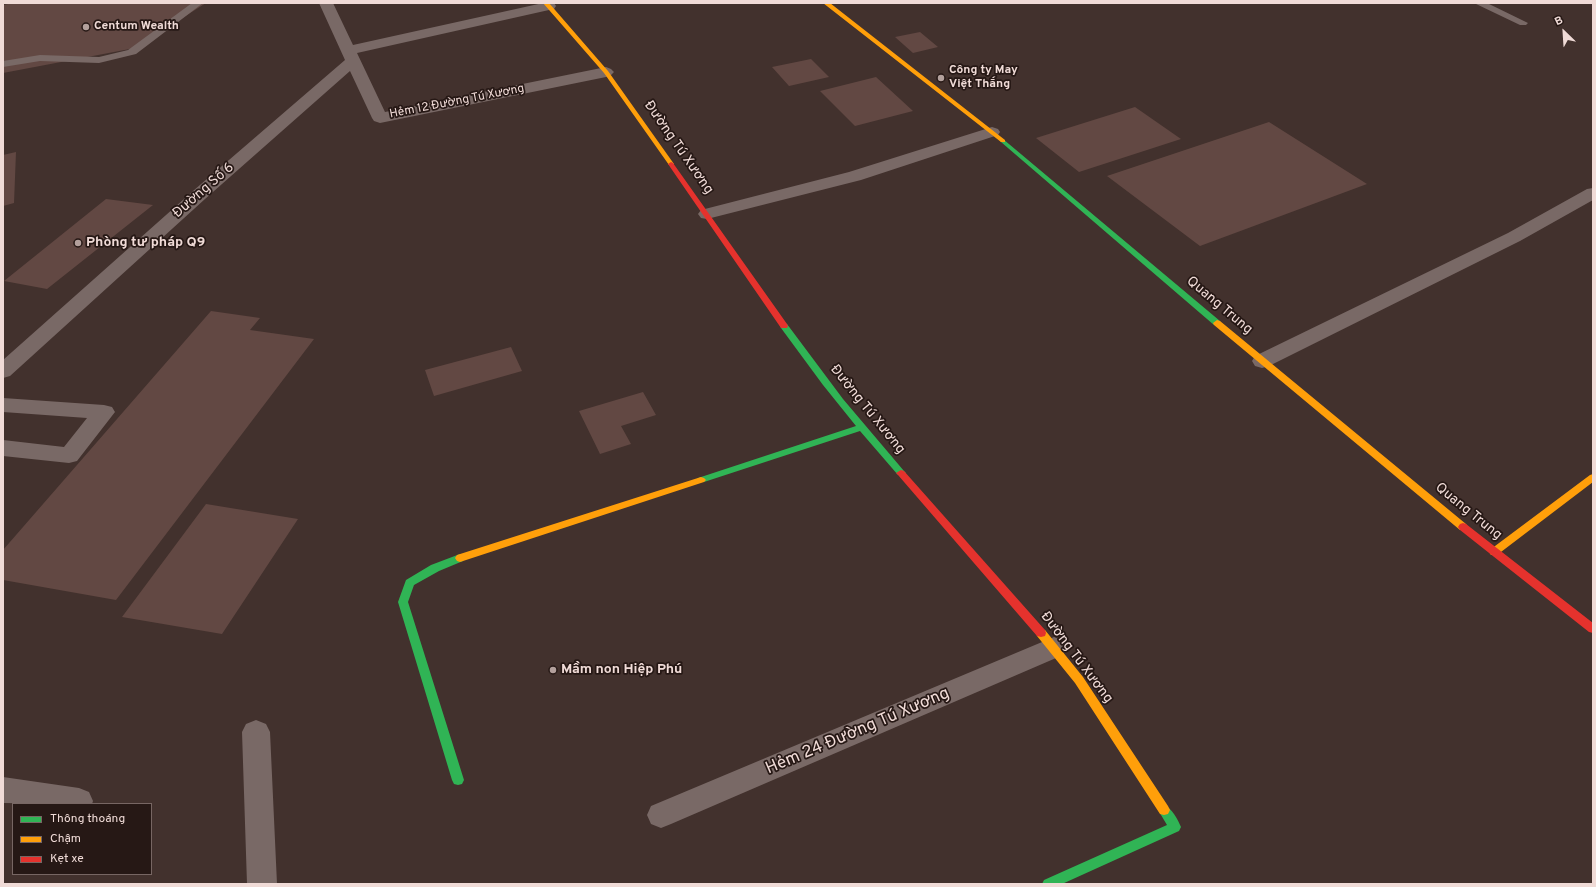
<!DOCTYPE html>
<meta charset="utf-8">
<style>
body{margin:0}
#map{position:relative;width:1596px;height:887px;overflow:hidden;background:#42312d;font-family:Overpass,sans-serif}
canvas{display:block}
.frame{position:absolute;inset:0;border:4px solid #f0dbd7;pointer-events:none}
.legend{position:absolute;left:12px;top:803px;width:140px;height:72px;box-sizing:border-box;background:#261815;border:1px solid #776663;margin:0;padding:5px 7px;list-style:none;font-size:12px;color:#f0dbd7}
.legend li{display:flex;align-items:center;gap:8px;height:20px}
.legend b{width:20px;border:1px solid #776663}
.north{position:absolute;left:1544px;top:12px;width:40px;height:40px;-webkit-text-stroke:3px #261815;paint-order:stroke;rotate:335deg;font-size:11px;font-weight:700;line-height:16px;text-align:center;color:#f0dbd7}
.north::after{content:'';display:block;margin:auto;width:14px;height:18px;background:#f0dbd7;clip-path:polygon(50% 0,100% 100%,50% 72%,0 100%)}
</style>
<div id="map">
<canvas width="1596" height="887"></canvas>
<div class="frame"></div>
<ul class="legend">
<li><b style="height:5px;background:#30b455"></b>Thông thoáng</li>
<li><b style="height:5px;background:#ff9f0a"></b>Chậm</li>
<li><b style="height:5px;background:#e5322d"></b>Kẹt xe</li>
</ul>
<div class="north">B</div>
</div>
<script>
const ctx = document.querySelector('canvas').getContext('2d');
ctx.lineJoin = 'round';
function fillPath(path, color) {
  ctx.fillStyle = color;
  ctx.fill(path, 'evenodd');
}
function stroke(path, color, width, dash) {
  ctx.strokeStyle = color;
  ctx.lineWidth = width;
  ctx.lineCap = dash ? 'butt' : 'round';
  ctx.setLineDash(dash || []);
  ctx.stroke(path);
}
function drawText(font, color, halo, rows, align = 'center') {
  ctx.font = font + ' Overpass,sans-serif';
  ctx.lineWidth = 3.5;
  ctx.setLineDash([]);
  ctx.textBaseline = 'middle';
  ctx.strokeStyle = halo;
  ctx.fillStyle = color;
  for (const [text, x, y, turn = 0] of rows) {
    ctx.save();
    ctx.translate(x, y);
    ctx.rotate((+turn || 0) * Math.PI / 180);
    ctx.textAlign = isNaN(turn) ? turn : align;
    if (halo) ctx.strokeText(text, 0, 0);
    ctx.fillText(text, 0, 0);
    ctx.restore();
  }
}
fillPath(new Path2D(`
 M13,3H206L135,48L3,73V5Z
 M920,32L938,47L913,53L895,37Z
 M811,59L829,77L789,86L772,67Z
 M876,77L913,111L855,126L820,91Z
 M1135,107L1181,139L1079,172L1036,138Z
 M1269,122L1367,184L1200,246L1107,176Z
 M16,152L14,203L3,206V155Z
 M106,199L153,205L47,289L4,281Z
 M211,311L260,318L250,330L314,339L116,600L3,580V550Z
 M511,347L522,371L434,396L425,370Z
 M643,392L656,415L621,426L631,444L600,454L579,411Z
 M206,504L298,519L222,634L122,617Z`), '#624843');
fillPath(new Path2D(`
 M192,3H203L136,54L99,63L40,61L3,67V61L40,55L99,57L128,50Z
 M1474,3H1487L1528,23L1526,25H1520Z`), '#796966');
fillPath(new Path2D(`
 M319,3H333L353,45L543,3H554L556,6L554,9L549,10L357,53L385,112L606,67L611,69L614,72L611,75L606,77L380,123L374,121L372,118L350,71L205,199L10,376L3,378V360L193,191L345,60Z
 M992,127L998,129L1000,132L998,135L861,180L707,219L701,218L698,214L701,210L849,172Z
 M1593,188V200L1520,241L1269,366L1262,368L1255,366L1252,361L1255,356L1508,233L1587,189Z
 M3,398L104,405L112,407L115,412L77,461L69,463L3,456V440L64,447L87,418L3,412Z
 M1054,637L1063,641L1067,648L1063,655L671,824L661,828L651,824L647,815L651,806Z
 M256,720L266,724L270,732L277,884H247L242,732L246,724Z
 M3,777L79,788L89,792L93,801L92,804L3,803Z`), '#796966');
fillPath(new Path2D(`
 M1003,139L1220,321L1221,323L1220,325H1214L1001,142L1000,141Z
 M784,323L787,324L843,399L904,471L906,473L904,475H898L860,431L704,482H698L696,480L698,478L856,426L823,385L781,328L780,326Z
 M460,554L463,555L465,558L463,561L439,571L414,585L408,602L464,780L462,784L458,785L454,784L452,780L398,602L406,580L431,565Z
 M1164,805C1172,808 1178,820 1181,827L1179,831L1062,884H1042L1044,880L1167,825L1158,810L1160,806Z`), '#30b455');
fillPath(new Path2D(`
 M543,3H549L608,71L674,164L673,165H669L604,73Z
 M823,3H830L1005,140V142H1001Z
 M1217,320L1220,321L1466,524L1468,527L1466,530H1460L1214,325L1213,323Z
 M1593,474V482L1497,555H1491L1489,552L1491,549L1590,475Z
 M701,477L704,478L706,480L704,482L460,562L457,561L455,558L457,555Z
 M1041,629L1045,630L1083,677L1168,806L1170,810L1168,814L1164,815L1160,814L1075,683L1037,636L1036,633L1037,630Z`), '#ff9f0a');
fillPath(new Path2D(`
 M671,162L673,163L787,324L788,326L787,328H781L668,164Z
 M901,470L904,471L1045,630L1046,633L1045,636L1041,637L1037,636L898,475L896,473Z
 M1463,523L1466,524L1593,623V633L1589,632L1460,530L1458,527L1460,524Z`), '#e5322d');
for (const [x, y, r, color] of [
 [86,27,4,"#b3a09c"],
 [941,78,4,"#b3a09c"],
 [78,243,4,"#b3a09c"],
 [553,670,4,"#b3a09c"]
]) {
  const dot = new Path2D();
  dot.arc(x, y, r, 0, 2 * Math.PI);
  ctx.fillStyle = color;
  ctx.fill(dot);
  stroke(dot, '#261815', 1.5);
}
drawText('bold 12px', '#f0dbd7', '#261815', [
 ["Centum Wealth",94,27],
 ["Công ty May",949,71],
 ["Việt Thắng",949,85]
], 'left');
drawText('12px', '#f0dbd7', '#261815', [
 ["Hẻm 12 Đường Tú Xương",457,102,-11]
]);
drawText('14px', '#f0dbd7', '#261815', [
 ["Đường Tú Xương",678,148,55],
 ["Đường Số 6",204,191,-41],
 ["Quang Trung",1219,306,40],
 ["Đường Tú Xương",867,410,51],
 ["Quang Trung",1468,512,39],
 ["Đường Tú Xương",1076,658,53]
]);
drawText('bold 14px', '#f0dbd7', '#261815', [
 ["Phòng tư pháp Q9",86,243],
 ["Mầm non Hiệp Phú",561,670]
], 'left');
drawText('17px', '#f0dbd7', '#261815', [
 ["Hẻm 24 Đường Tú Xương",858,732,-23]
]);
</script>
